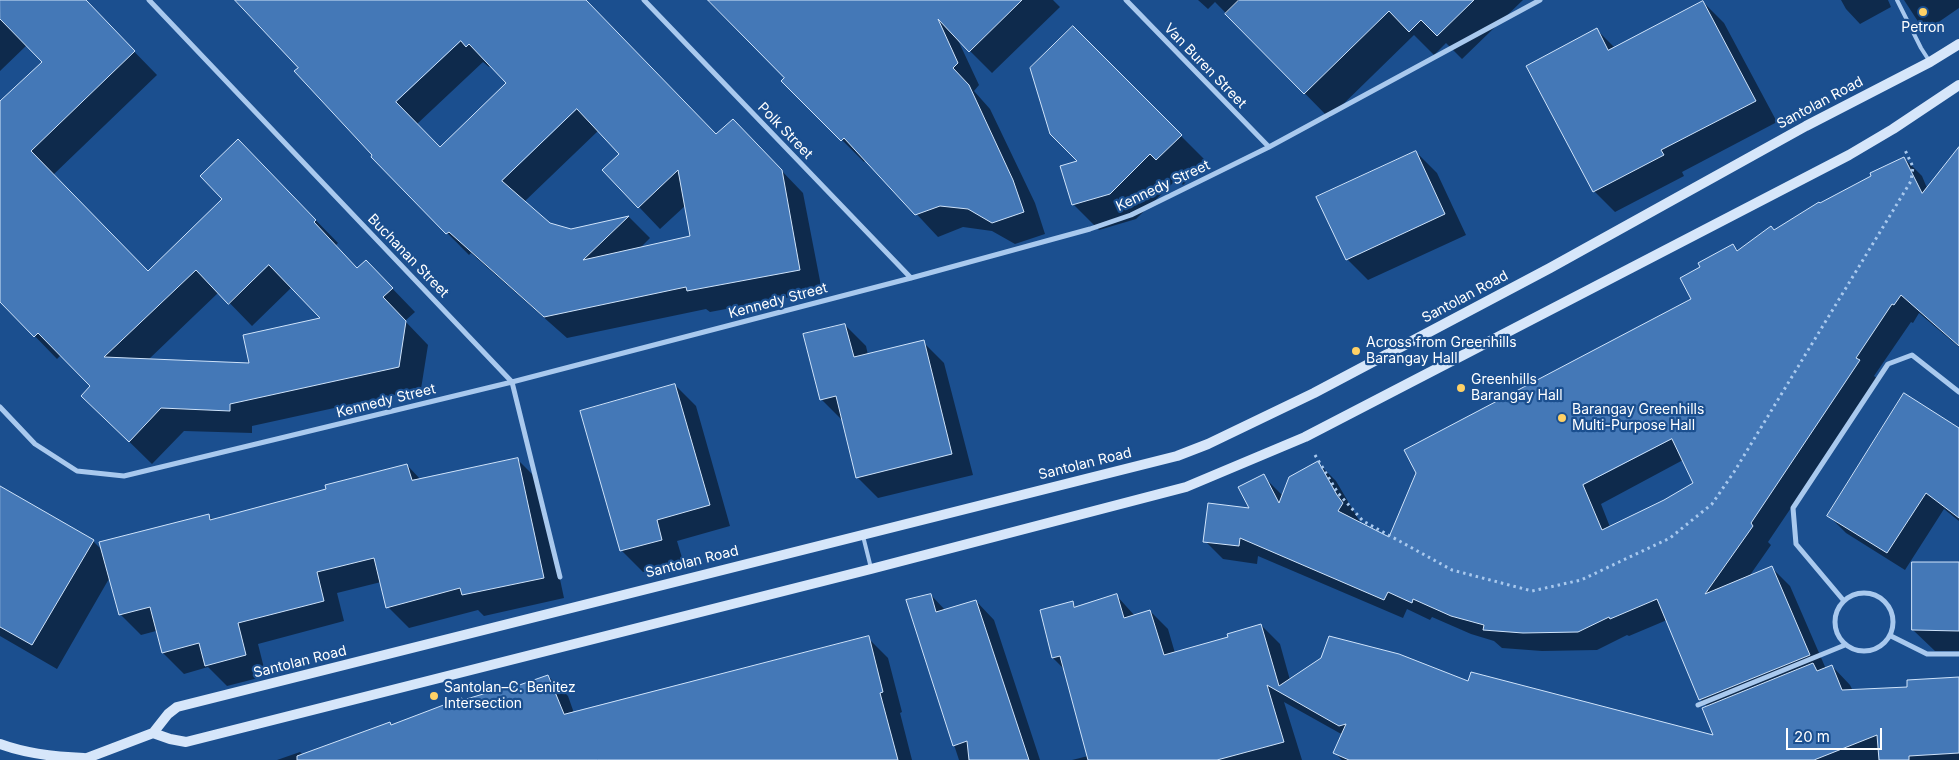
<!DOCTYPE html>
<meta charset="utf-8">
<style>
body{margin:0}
#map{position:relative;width:1959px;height:760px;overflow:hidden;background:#1b4f8f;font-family:Inter,sans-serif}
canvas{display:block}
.scale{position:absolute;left:1786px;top:728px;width:96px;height:22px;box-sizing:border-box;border:2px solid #fff;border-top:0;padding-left:6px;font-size:15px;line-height:18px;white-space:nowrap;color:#fff;-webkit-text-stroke:4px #1b4f8f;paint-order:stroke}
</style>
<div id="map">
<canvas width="1959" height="760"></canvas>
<div class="scale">20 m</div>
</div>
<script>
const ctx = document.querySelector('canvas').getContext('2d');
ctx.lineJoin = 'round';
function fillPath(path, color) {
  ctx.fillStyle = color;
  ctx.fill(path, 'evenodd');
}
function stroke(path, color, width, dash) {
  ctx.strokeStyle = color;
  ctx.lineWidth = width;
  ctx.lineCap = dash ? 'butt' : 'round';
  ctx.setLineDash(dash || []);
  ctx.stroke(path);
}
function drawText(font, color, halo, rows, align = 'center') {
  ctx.font = font + ' Inter,sans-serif';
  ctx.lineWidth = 4.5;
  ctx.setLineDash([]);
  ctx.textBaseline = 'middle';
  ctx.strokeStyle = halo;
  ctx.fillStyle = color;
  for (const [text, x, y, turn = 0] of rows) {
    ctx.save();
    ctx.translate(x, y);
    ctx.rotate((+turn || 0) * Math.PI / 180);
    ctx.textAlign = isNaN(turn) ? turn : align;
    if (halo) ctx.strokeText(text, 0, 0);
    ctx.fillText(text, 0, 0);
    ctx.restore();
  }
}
fillPath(new Path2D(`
 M0,0H84L157,75L53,175L148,272L261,164L338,243L335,246L357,269L388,284L415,312L405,321L428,345L421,389L252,426V433L184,431L152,464L105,418L92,386L61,355L57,359L0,300V103L43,62L27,45L0,71ZM292,287L322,319L251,365L148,360L219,292L252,326Z
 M236,0H585L717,136L754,142L803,193L822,291L710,312L706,309L567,338L471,253L469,255L372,157L374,155L299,68ZM483,62L489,67L491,65L508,83L440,148L417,124ZM599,130L621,154L639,207L660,229L686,205L692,237L639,249L650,238L629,217L571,230L549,224L524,202Z
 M710,0H1053L1060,7L992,73L957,38L979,85L974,91L990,109L1035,203L1045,234L1015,244L992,231L963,227L938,237L866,160L864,162L783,81L786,78Z
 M1198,0H1523L1462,59L1446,43L1434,55L1414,35L1329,118L1215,2L1208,9Z
 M1841,0H1888L1891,7L1860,24L1846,9Z
 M1904,0H1959V8L1927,30L1919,23Z
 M1703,2L1724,23L1777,122L1682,172L1684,176L1615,212L1594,191L1597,30L1615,48Z
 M1073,28L1207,162L1183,185L1177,179L1136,219L1099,230L1073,204L1079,162Z
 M1959,149V347L1919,313L1913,323L1911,322L1874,376L1878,379L1768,542L1771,545L1748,578L1772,568L1790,586L1826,669L1832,666L1850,685L1853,691L1908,688L1959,678V760H1342L1335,753L1343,735L1284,702L1302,760H1072L1088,756L1064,669L1053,658L1072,603L1077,608L1116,595L1135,616L1150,611L1168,629L1175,653L1229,638L1261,625L1280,644L1290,680L1469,683L1715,737L1708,707L1700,699L1667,620L1629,636L1627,635L1597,650L1542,651L1502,648L1494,641L1471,634L1432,617L1430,620L1407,609L1403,618L1258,556L1257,564L1223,559L1205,541L1252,510L1263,476L1283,496L1318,463L1336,481L1360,522V524L1389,539L1693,299L1702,268L1733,246L1739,251L1904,158L1922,176L1927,188ZM1683,460L1695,484L1665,501L1610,527L1601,504Z
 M1416,152L1437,173L1466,235L1368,280L1347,259Z
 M845,325L866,346L868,355L923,342L944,363L973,475L878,498L857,477L842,420L821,399Z
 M675,385L696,406L730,526L677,541L683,561L643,572L622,551Z
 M1959,429V521L1944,509L1905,570L1846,533L1828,515Z
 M518,460L539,481L564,598L484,616L478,610L409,628L388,607L381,582L337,593L344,621L258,644L266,676L227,686L208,667L184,674L163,653L156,631L141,635L120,614L110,577L57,669L0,636V488L93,541L103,551L208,515L213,520L328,490L407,465L421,480Z
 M1959,564V651H1935L1913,630Z
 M931,595L946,611L976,601L994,620L1040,760H959L907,601Z
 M868,638L888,658L902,712L900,713L912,760H277L300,752L303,755L390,723L392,726L463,701L507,688L509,690L548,676L568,696L574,713Z`), '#0007');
const building = new Path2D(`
 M0,0H86L135,51L31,151L148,271L222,199L200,176L238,139L316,220L314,222L357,268L366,260L393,288L383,297L406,321L399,367L230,404V411L161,408L129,442L81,396L90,386L38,333L34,337L0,302V101L42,62L0,19ZM269,265L320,318L243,335L249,363L104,357L196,270L228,304Z
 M235,0H586L716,134L733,119L782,170L800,270L687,291L686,287L544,317L449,232L446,234L371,157L372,155L294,71L298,68ZM461,41L466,47L469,44L506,83L440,147L396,102ZM577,109L619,154L602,170L638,208L678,170L690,236L583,260L629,216L571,229L550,223L502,181Z
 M708,0H1022L969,52L938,19L958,63L953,68L969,85L1013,180L1024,212L992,223L968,209L940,206L915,215L844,138L841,141L781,81L784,78Z
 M1239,0H1474L1437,36L1421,20L1409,32L1389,11L1304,94L1225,14Z
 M1703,1L1756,101L1661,150L1664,155L1593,192L1526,66L1597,28L1608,50Z
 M1073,26L1182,135L1156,160L1150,154L1110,194L1072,205L1060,166L1077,161L1050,134L1030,68Z
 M1959,147V346L1901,295L1894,305L1892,304L1856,358L1860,360L1751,523L1753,526L1705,594L1772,566L1810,655L1699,700L1657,599L1610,619L1609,617L1578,632L1523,633L1483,630L1484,625L1451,616L1413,599L1412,603L1388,592L1384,600L1240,538L1239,546L1203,542L1208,503L1249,508L1238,487L1264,474L1279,503L1289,477L1318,461L1337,495L1343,503L1338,511L1389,537L1416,473L1404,450L1691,299L1680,278L1700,267L1698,263L1733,244L1737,251L1771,226L1774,230L1819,202L1820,203L1871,176L1870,173L1904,157L1922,193ZM1672,439L1693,483L1664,500L1602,530L1583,485Z
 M1416,151L1445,214L1346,260L1316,197Z
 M845,324L854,357L924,340L952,454L856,478L836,396L820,400L803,334Z
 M675,384L710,505L657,520L662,540L620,551L580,411Z
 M1904,393L1959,428V518L1926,493L1887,553L1827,516Z
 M518,458L544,578L462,595L460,588L386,608L374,558L317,572L324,601L238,623L246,655L205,666L199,643L162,653L150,607L119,615L99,542L209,514L210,520L326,489L325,485L407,464L412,480Z
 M0,486L94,540L32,645L0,627Z
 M1912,562H1959V631L1912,630Z
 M931,594L936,612L976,600L1029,760H969L967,741L953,746L906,600Z
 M1117,594L1124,618L1150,610L1164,655L1228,637L1227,634L1261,624L1279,686L1321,658L1329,636L1399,654L1468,681L1471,672L1713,735L1702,708L1813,663L1817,671L1832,665L1842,690L1907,687V680L1959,677V753L1909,756V760H1879L1877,735L1814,760H1349L1333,753L1346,724L1339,726L1267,685L1284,742L1217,760H1088L1060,656L1052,658L1040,610L1073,601L1074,607Z
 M869,636L883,692L880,693L898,760H297V756L390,722L391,725L462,698L463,700L507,687L508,689L548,675L564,714Z`);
fillPath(building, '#4478b7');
stroke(building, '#cfe3fa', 1);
stroke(new Path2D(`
 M1315,455L1338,493L1363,521L1452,570L1532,591L1581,580L1670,538L1712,504L1734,472L1911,181L1913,167L1904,148`), '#a9c9ee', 3, [2.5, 4]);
stroke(new Path2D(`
 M1897,0L1921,48L1930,62
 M863,536L871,568`), '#a9c9ee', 4);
stroke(new Path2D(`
 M149,0L512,382L560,577
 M644,0L911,278
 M1126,0L1269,147
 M0,407L35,444L77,471L124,476L512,382L911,278L1090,229L1131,215L1269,147L1540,0
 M1835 622a29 29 0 1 1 58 0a29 29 0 1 1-58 0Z
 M1844,601L1796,544L1793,508L1888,364L1912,355L1959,392
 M1891,636L1927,654H1959
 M1698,705L1845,645`), '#a9c9ee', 5);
stroke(new Path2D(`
 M153,733L170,739L186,742L871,569L1186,487L1305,437L1849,155L1893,129L1959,85
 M0,744C27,754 55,757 84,758
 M82,760L153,733L168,714L177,707L1177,456L1208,444L1314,393L1550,268L1806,126L1930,62L1959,44`), '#d6e6fa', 10);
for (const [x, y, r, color] of [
 [1923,12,5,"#ffd166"],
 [1356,351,5,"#ffd166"],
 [1461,388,5,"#ffd166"],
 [1562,418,5,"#ffd166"],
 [434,696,5,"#ffd166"]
]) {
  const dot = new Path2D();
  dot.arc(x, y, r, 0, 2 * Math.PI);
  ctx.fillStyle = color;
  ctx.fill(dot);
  stroke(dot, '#1b4f8f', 2);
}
drawText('14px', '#fff', '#1b4f8f', [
 ["Petron",1923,28,"center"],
 ["Across from Greenhills",1366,343],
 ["Barangay Hall",1366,359],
 ["Greenhills",1471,380],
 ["Barangay Hall",1471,396],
 ["Barangay Greenhills",1572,410],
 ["Multi-Purpose Hall",1572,426],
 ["Santolan–C. Benitez",444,688],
 ["Intersection",444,704]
], 'left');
drawText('14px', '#fff', '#1b4f8f', [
 ["Van Buren Street",1205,66,46],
 ["Santolan Road",1820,103,-28],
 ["Polk Street",785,131,46],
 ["Kennedy Street",1163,186,-25],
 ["Buchanan Street",408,256,46],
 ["Santolan Road",1465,297,-28],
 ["Kennedy Street",778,301,-15],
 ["Kennedy Street",386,401,-14],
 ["Santolan Road",1085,464,-14],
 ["Santolan Road",692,562,-14],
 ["Santolan Road",300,662,-14]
]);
</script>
